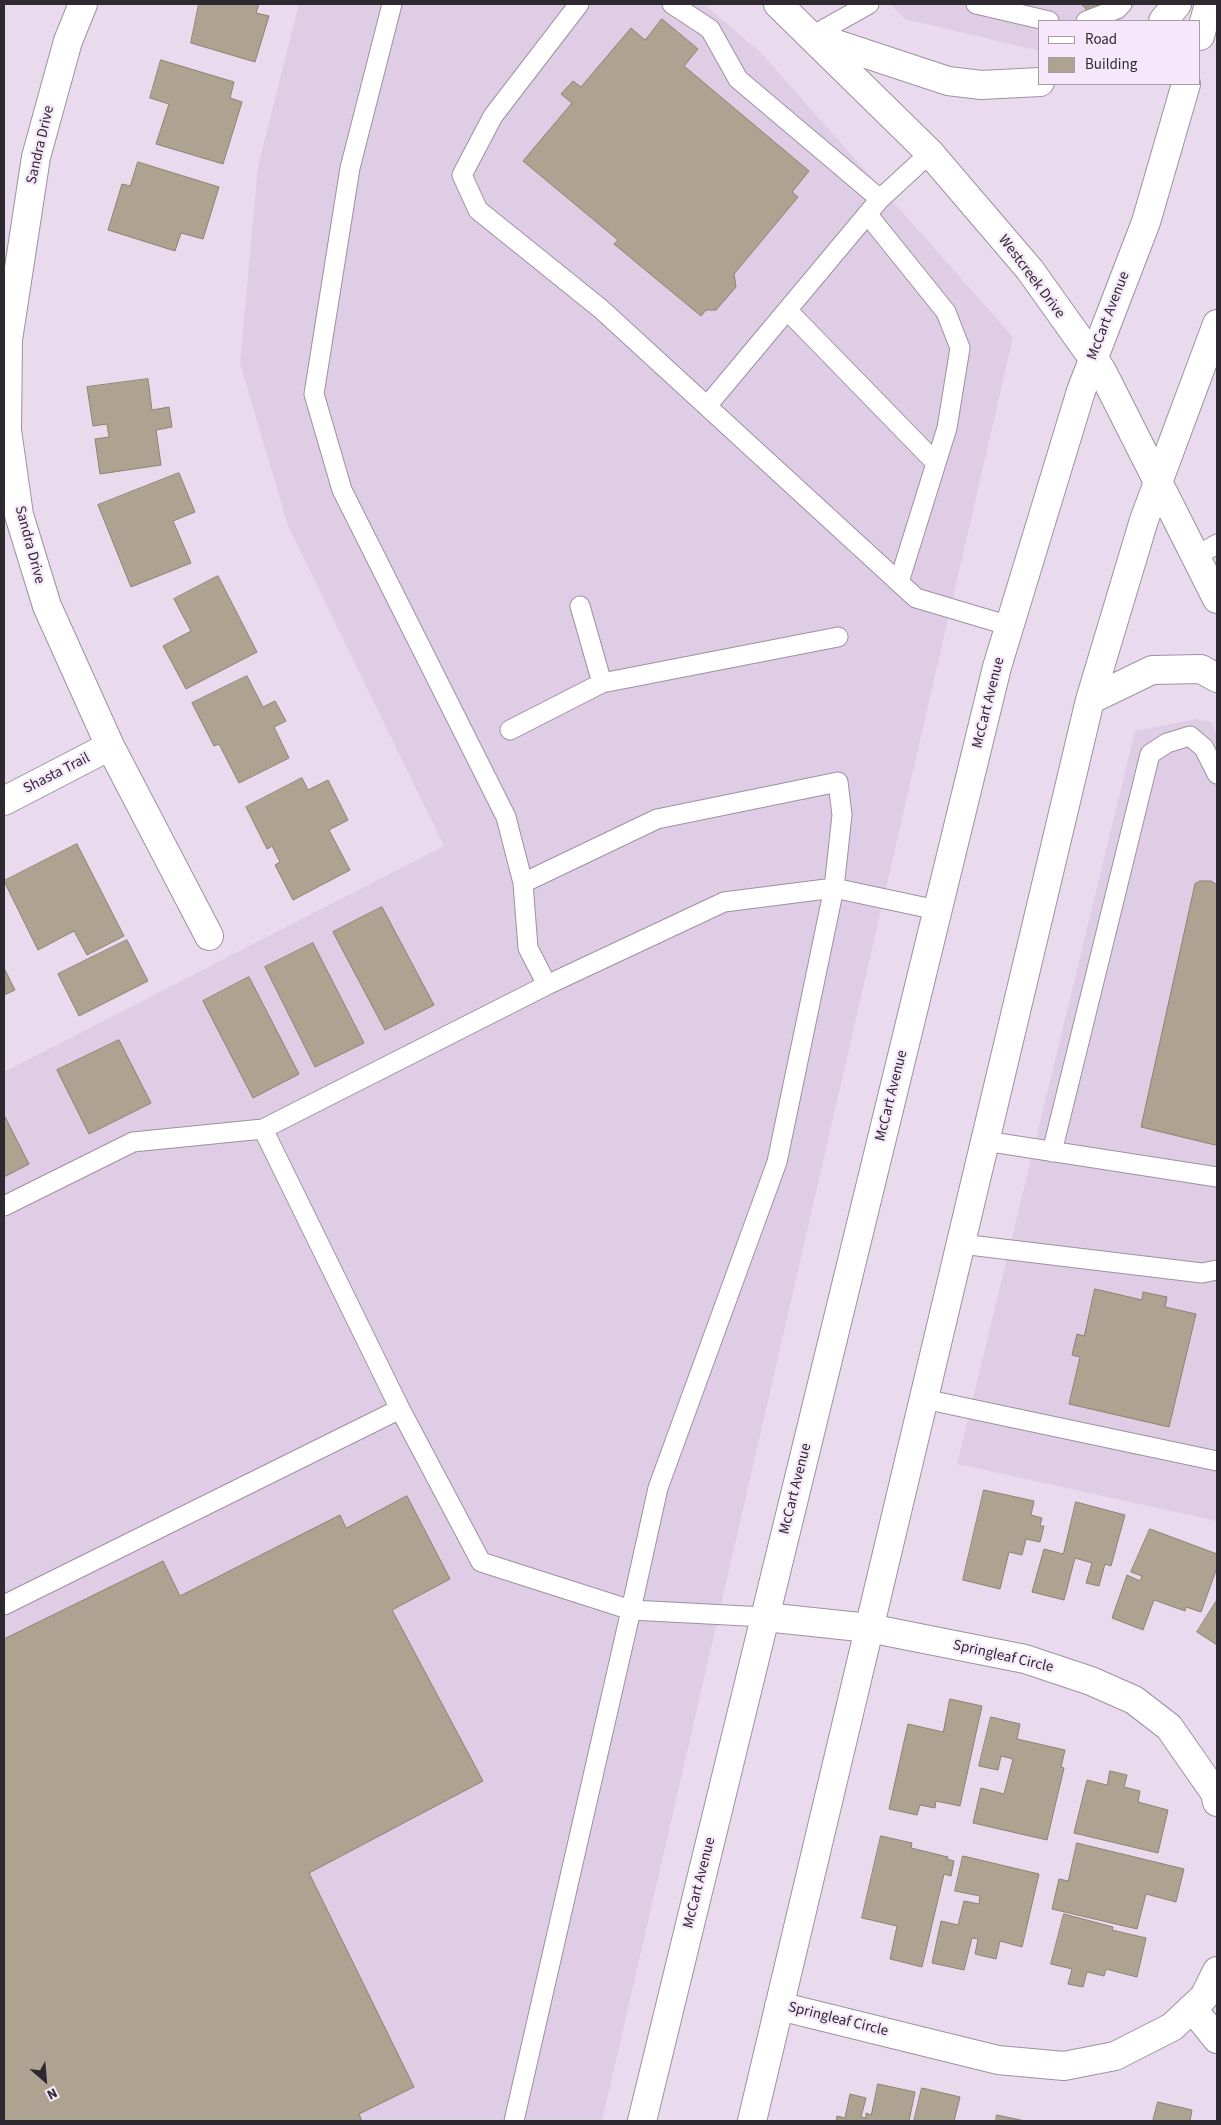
<!DOCTYPE html>
<style>
body{margin:0}
#map{position:relative;width:1221px;height:2125px;overflow:hidden;background:#e9dbed;font-family:"Source Sans 3",sans-serif}
canvas{display:block}
.frame{position:absolute;inset:0;border:5px solid #2e2930;pointer-events:none}
.legend{position:absolute;left:1038px;top:20px;width:162px;height:65px;box-sizing:border-box;background:#f6e8fa;border:1px solid #a69ca9;margin:0;padding:6px 9px;list-style:none;font-size:15px;color:#2e2930}
.legend li{display:flex;align-items:center;gap:10px;height:25px}
.legend b{width:25px;border:1px solid #a69ca9}
.north{position:absolute;left:20px;top:2055px;width:50px;height:50px;-webkit-text-stroke:4px #f6e8fa;paint-order:stroke;rotate:153deg;font-size:14px;font-weight:700;line-height:20px;text-align:center;color:#2e2930}
.north::after{content:'';display:block;margin:auto;width:18px;height:22px;background:#2e2930;clip-path:polygon(50% 0,100% 100%,50% 72%,0 100%)}
</style>
<div id="map">
<canvas width="1221" height="2125"></canvas>
<div class="frame"></div>
<ul class="legend">
<li><b style="height:6px;background:#fff"></b>Road</li>
<li><b style="height:14px;background:#aea391"></b>Building</li>
</ul>
<div class="north">N</div>
</div>
<script>
const ctx = document.querySelector('canvas').getContext('2d');
ctx.lineJoin = 'round';
function fillPath(path, color) {
  ctx.fillStyle = color;
  ctx.fill(path, 'evenodd');
}
function stroke(path, color, width, dash) {
  ctx.strokeStyle = color;
  ctx.lineWidth = width;
  ctx.lineCap = dash ? 'butt' : 'round';
  ctx.setLineDash(dash || []);
  ctx.stroke(path);
}
function drawText(font, color, halo, rows, align = 'center') {
  ctx.font = font + ' "Source Sans 3",sans-serif';
  ctx.lineWidth = 4.5;
  ctx.setLineDash([]);
  ctx.textBaseline = 'middle';
  ctx.strokeStyle = halo;
  ctx.fillStyle = color;
  for (const [text, x, y, turn = 0] of rows) {
    ctx.save();
    ctx.translate(x, y);
    ctx.rotate((+turn || 0) * Math.PI / 180);
    ctx.textAlign = isNaN(turn) ? turn : align;
    if (halo) ctx.strokeText(text, 0, 0);
    ctx.fillText(text, 0, 0);
    ctx.restore();
  }
}
fillPath(new Path2D(`
 M299,4H704L762,54L1013,337L602,2121H4V1072L444,846L288,526L240,363L258,166Z
 M890,4H1136L1123,19L1117,21H1040V51L905,19Z
 M1197,719L1211,722L1217,734V1521L957,1464L1135,731Z`), '#decde4');
const building = new Path2D(`
 M199,4H259L256,13L269,16L255,62L191,43Z
 M1082,4H1099L1089,12Z
 M662,19L698,49L684,66L809,171L792,192L798,197L734,274L736,287L716,310H706L701,316L614,244L618,240L523,161L572,103L561,94L573,81L581,87L631,28L645,40Z
 M161,60L234,82L230,98L242,102L223,164L156,144L169,104L150,98Z
 M138,162L219,187L203,239L181,233L175,251L108,230L122,184L130,186Z
 M148,379L152,410L169,407L172,427L156,430L161,465L100,474L95,439L109,437L107,424L93,426L87,387Z
 M179,473L195,512L173,521L191,563L131,587L98,505Z
 M218,576L257,652L186,689L163,646L191,631L174,599Z
 M247,676L263,707L275,701L286,721L274,727L289,758L239,783L219,744L214,746L192,703Z
 M302,778L308,790L328,780L348,820L329,830L350,870L293,900L275,865L280,862L272,846L267,849L246,807Z
 M77,844L124,936L87,955L74,931L38,950L4,881Z
 M1200,881H1211L1217,885V1144L1215,1145L1141,1127L1195,884Z
 M382,907L434,1005L385,1030L333,932Z
 M127,940L148,981L79,1016L58,974Z
 M313,943L364,1043L315,1067L265,967Z
 M4,968L15,990L4,995Z
 M249,977L299,1074L253,1098L203,1001Z
 M119,1040L151,1103L89,1134L57,1070Z
 M5,1117L29,1164L4,1177V1118Z
 M1095,1289L1142,1300L1143,1292L1167,1297L1165,1307L1196,1314L1169,1427L1069,1404L1080,1357L1072,1355L1077,1334L1084,1336Z
 M984,1490L1034,1501L1031,1515L1042,1518L1040,1526H1044L1040,1542L1026,1539L1022,1555L1009,1552L1000,1589L963,1580Z
 M407,1496L450,1579L392,1610L483,1781L309,1873L414,2087L359,2114L362,2121H4V1639L163,1561L180,1596L340,1515L346,1528Z
 M1076,1502L1125,1515L1111,1566L1105,1564L1099,1586L1086,1583L1092,1563L1075,1558L1064,1600L1032,1592L1044,1549L1063,1554Z
 M1150,1529L1217,1554V1568L1201,1612L1186,1607L1185,1611L1154,1600L1143,1630L1112,1618L1127,1575L1140,1581L1142,1576L1131,1572Z
 M1217,1600V1645L1197,1632Z
 M950,1699L982,1706L960,1806L936,1801L935,1808L920,1805L917,1815L889,1809L908,1724L943,1732Z
 M991,1717L1020,1724L1017,1739L1065,1750L1061,1767L1064,1768L1047,1840L973,1823L981,1788L1004,1794L1013,1759L1001,1756L998,1770L979,1766Z
 M1110,1771L1127,1775L1124,1787L1140,1791L1138,1802L1168,1810L1158,1853L1074,1833L1087,1780L1107,1785Z
 M881,1836L912,1843L911,1848L948,1857L947,1859L954,1861L951,1876L944,1874L922,1967L890,1959L897,1926L862,1918Z
 M1077,1843L1184,1869L1176,1902L1146,1894L1137,1929L1052,1909L1059,1879L1068,1881Z
 M963,1856L1039,1874L1022,1947L1000,1941L996,1959L975,1954L978,1939L972,1938L964,1970L932,1963L941,1921L958,1925L964,1901L979,1904L980,1896L955,1891Z
 M1064,1914L1113,1927L1112,1930L1146,1938L1137,1977L1106,1969L1104,1976L1087,1972L1083,1987L1068,1984L1072,1969L1051,1964Z
 M878,2084L915,2092L909,2121H836L837,2116L845,2118L850,2094L866,2098L861,2117L866,2118V2113L871,2115Z
 M922,2088L960,2097L954,2121H914Z
 M1158,2102L1192,2110L1190,2121H1153Z
 M997,2115L1025,2121H996Z`);
fillPath(building, '#aea391');
stroke(building, '#8d8271', 1);
const service = new Path2D(`
 M579,4L493,116L462,175L478,210L601,309L916,598L1010,626
 M672,4L710,29L738,79L880,199
 M976,4L1049,21
 M1086,21L1117,9L1122,4
 M812,36L869,4
 M868,215L946,312L960,348L947,428L899,582
 M787,310L936,463
 M707,406L880,199L930,153
 M1196,556L1217,544
 M580,606L602,683
 M510,730L602,683L838,637
 M547,985L724,902L834,888L937,910
 M263,1129L400,1409L481,1562L631,1610L658,1488L777,1162L834,888L842,815L838,782L657,819L523,883
 M985,1141L1217,1177
 M1052,1152L1150,754L1167,743L1190,736L1204,748L1217,774
 M4,1206L133,1142L263,1129L547,985L528,948L523,883L506,817L342,490L314,394L350,168L392,4
 M961,1244L1202,1273L1217,1270
 M924,1399L1217,1461
 M4,1605L400,1409
 M514,2121L631,1610L765,1617`);
const minor = new Path2D(`
 M83,4L68,41L36,157L8,340L7,430L19,515L47,606L110,746L209,936
 M4,801L110,746
 M765,1617L869,1628L909,1636L1025,1659L1091,1681L1134,1700L1169,1727L1215,1793L1217,1802
 M779,2006L998,2060L1064,2066L1115,2056L1172,2027L1204,1997L1217,1971
 M1192,2008L1217,2039`);
const tertiary = new Path2D(`
 M778,4L930,153L1030,270L1102,371L1217,599`);
const secondary = new Path2D(`
 M1163,21L1177,4
 M812,36L948,81L981,85L1040,82
 M1200,36L1209,4
 M1090,700L1152,670L1201,669L1217,678
 M642,2121L997,667L1081,391L1146,222L1186,84
 M752,2121L1090,700L1144,520L1217,324`);
stroke(service, '#9e91a1', 21);
stroke(minor, '#9e91a1', 30);
stroke(tertiary, '#9e91a1', 30);
stroke(secondary, '#9e91a1', 30);
stroke(service, '#fff', 19);
stroke(minor, '#fff', 28);
stroke(tertiary, '#fff', 28);
stroke(secondary, '#fff', 28);
drawText('15px', '#2e2930', '#f6e8fa', [
 ["Sandra Drive",41,145,-77],
 ["Westcreek Drive",1031,277,53],
 ["McCart Avenue",1109,316,-69],
 ["Sandra Drive",29,545,75],
 ["McCart Avenue",989,703,-76],
 ["Shasta Trail",57,774,-27],
 ["McCart Avenue",892,1096,-76],
 ["McCart Avenue",796,1489,-76],
 ["Springleaf Circle",1003,1657,13],
 ["McCart Avenue",700,1883,-76],
 ["Springleaf Circle",838,2020,14]
]);
</script>
